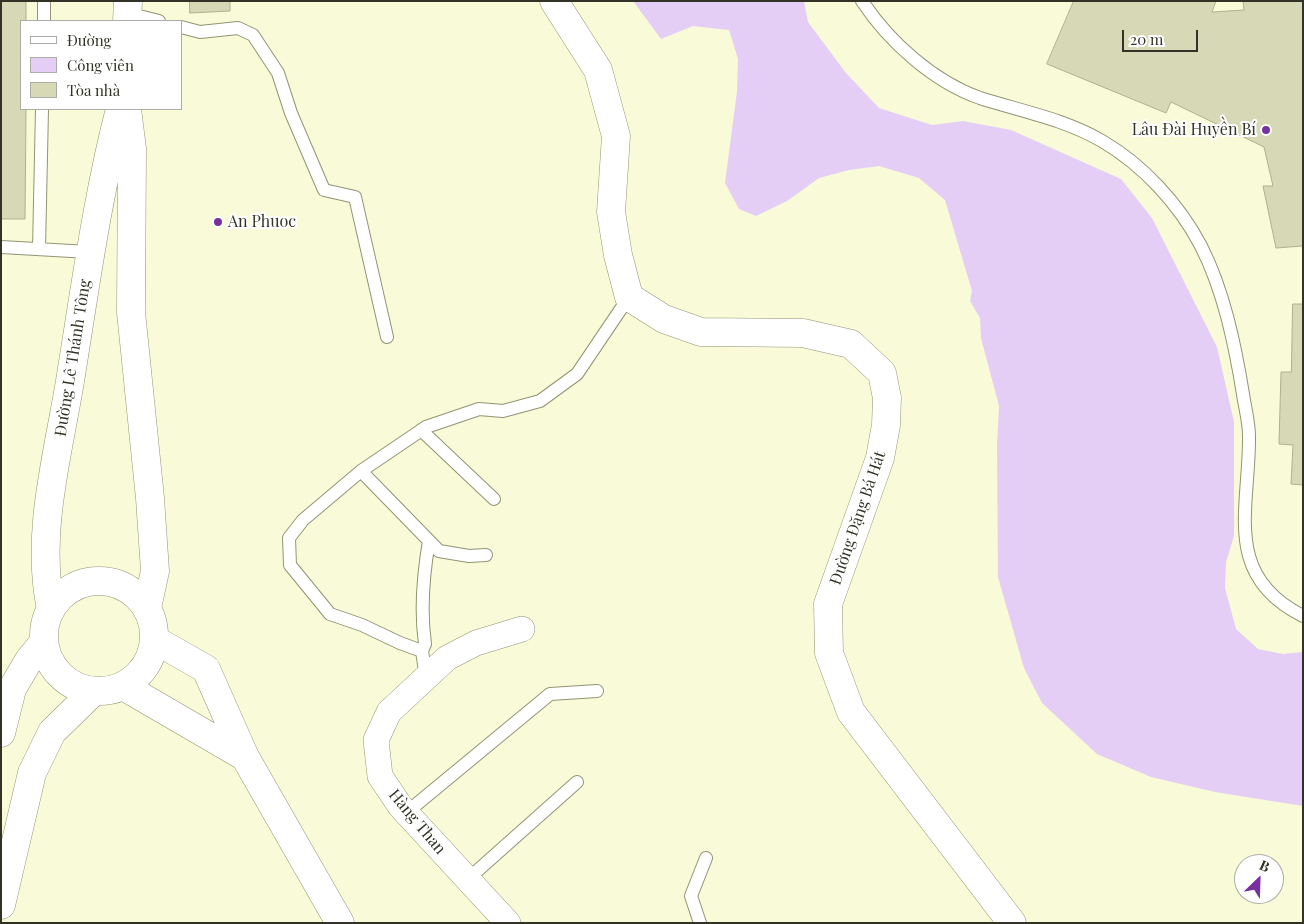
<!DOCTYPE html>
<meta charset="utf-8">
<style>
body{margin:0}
#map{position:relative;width:1304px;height:924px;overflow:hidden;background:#f8fad8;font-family:"Playfair Display",serif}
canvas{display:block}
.frame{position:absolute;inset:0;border:2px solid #323326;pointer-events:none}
.legend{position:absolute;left:20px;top:20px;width:162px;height:90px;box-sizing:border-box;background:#fff;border:1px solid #adada8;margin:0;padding:6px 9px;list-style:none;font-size:15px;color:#323326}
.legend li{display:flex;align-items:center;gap:10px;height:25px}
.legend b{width:25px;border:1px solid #adada8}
.north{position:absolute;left:1234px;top:854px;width:50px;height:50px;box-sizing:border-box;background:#fff;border:1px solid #adada8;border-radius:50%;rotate:24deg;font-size:14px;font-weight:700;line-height:20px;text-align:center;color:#323326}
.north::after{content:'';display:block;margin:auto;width:18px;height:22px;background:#782fa2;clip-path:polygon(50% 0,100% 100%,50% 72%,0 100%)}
.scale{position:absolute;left:1122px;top:30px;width:76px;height:22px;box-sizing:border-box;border:2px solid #323326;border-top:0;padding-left:6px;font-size:15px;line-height:18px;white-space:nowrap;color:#323326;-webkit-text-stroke:4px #fff;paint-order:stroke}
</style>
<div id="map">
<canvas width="1304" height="924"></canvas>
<div class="frame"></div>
<ul class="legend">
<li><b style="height:6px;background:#fff"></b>Đường</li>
<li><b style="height:14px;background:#e5cef6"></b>Công viên</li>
<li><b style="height:14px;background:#d6d8b6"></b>Tòa nhà</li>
</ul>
<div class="north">B</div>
<div class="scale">20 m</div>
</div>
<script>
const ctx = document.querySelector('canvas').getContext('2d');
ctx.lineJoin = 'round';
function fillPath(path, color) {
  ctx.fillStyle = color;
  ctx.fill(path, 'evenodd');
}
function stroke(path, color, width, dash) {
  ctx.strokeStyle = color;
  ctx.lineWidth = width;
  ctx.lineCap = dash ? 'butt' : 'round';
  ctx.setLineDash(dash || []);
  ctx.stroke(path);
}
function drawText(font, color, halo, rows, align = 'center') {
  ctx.font = font + ' "Playfair Display",serif';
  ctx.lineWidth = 4;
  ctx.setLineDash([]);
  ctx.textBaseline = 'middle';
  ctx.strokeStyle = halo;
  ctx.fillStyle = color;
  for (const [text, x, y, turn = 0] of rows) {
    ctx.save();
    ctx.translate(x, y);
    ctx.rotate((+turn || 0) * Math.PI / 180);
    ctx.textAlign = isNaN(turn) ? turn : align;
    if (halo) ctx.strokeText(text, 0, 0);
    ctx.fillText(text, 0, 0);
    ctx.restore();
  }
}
fillPath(new Path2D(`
 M633,1H804L808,22L846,73L879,108L932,125L963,121L1011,130L1121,179L1152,218L1217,347L1234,422V536L1226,562L1225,588L1236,629L1258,649L1283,654L1303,652V806L1215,792L1151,777L1097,754L1042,703L1024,668L998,577L997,445L999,406L981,338L980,318L970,301L972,291L945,200L919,178L879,166L849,170L819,178L787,201L756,216L739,209L725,183L737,91L738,59L729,30L693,26L661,39Z`), '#e5cef6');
const building = new Path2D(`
 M1,1H26V21H21V109H26L25,219H1Z
 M190,1H230V11L190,13Z
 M1074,1H1216L1212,12L1244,10L1243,1H1303V246L1276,248L1263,186H1273L1264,147L1171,102L1166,113L1047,64Z
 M1293,304H1303V485L1291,484L1293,445L1279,444L1281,372H1291Z`);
fillPath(building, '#d6d8b6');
stroke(building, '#aeb090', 1);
const lane = new Path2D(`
 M862,1C889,42 934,82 980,98C1021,111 1064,119 1102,141C1143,165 1179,204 1201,246C1224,291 1235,345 1243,394C1245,408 1249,422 1249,436C1250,507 1221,575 1303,616
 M127,13L159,21
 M44,21V1
 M181,27L200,32L238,28L253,35L278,73L291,113L324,190L355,197L387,337
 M1,247L89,252
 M39,249L42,109
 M421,430L494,499
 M361,471L439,551L469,556L486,555
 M422,651L425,644C420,609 423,576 429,541
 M426,678L422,651L400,643L362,625L330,614L290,565L289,538L303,520L361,471L426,427L479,409L503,411L540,401L577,374L629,297
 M406,813L550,694L597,691
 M468,879L577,782
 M700,923L691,896L706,858`);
const street = new Path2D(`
 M508,923L400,806L380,776L376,740L389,712L447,658L476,643L522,629`);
const secondary = new Path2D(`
 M554,1L598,70L616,136L611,212L618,255L629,297L664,319L701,332L803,333L851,344L882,373L887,398L886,425L880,458L828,604L829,653L851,712L1012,923
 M127,21L128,1
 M127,109L132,149L131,312L150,498L155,571L147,608
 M44 636a55 55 0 1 1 110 0a55 55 0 1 1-110 0Z
 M51,609C35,534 58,455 70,381C85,289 97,198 120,109
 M155,640L206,669L245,757L340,923
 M123,686L245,757
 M1,733L12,689L29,660L44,642
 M1,905L32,773L52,732L94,691`);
stroke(lane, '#929474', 14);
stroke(street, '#929474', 26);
stroke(secondary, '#929474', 29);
stroke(lane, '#fff', 12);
stroke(street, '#fff', 25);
stroke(secondary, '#fff', 28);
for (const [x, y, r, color] of [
 [1266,130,5,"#782fa2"],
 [218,222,5,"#782fa2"]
]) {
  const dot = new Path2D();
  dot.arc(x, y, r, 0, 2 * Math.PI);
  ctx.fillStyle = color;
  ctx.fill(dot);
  stroke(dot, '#fff', 2);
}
drawText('16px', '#323326', '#fff', [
 ["Lâu Đài Huyền Bí",1256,130],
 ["An Phuoc",228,222,"left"]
], 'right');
drawText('16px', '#323326', '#fff', [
 ["Đường Lê Thánh Tông",73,358,-81],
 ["Đường Đặng Bá Hát",858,518,-71],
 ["Hàng Than",417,822,50]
]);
</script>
